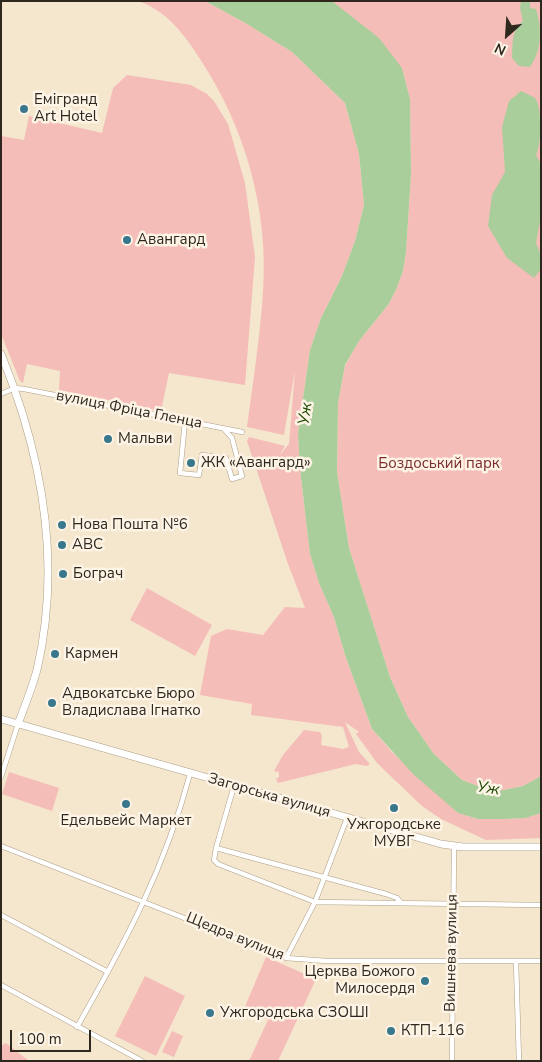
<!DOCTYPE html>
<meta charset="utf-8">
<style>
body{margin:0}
#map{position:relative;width:542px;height:1062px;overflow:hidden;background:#f5e6ce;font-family:"Nunito Sans",sans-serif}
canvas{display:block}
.frame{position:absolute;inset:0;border:2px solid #2d271e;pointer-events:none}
.north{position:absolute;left:482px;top:10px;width:50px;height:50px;-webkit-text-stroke:4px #fdf4e6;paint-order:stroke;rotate:206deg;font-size:14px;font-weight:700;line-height:20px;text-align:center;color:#2d271e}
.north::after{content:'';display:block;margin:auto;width:18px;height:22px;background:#2d271e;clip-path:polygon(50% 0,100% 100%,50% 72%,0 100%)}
.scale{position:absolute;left:10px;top:1030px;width:81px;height:22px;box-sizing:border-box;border:2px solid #2d271e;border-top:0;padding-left:6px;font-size:15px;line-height:18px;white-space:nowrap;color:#2d271e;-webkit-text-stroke:4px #fdf4e6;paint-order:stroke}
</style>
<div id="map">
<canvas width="542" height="1062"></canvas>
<div class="frame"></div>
<div class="north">N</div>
<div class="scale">100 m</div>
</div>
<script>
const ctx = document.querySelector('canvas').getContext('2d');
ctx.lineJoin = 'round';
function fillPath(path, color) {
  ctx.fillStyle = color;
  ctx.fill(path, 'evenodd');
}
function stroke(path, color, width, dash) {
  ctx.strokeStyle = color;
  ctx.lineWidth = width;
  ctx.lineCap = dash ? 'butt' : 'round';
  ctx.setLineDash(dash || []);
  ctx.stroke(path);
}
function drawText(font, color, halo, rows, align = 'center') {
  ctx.font = font + ' "Nunito Sans",sans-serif';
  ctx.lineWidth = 5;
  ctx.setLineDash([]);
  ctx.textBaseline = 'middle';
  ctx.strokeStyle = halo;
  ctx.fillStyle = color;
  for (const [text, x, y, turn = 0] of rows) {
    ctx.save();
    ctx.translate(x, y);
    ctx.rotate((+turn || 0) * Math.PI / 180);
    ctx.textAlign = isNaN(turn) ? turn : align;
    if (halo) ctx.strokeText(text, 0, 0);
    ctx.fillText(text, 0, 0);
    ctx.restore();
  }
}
fillPath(new Path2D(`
 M137,1H205L247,24L292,52L345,103L359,154L364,205L355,241L342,276L321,318L310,350L298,433L300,469L310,554L319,583L334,617L345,655L372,729L392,752L458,813L478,819H503L526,818L541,813V838L486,840L441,819L422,806L377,763L356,734L359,732L345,722L359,752L370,764L367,766L356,764L278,783L276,779L279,777V772L274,771L283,755L304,730L320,732L322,736L321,745L343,749L349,747L343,727L251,715L252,704L200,695L211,636L227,629L263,635L285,607L305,608L288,564L247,441L249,437L285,446L279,456L289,444L295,370L284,435L247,427C253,382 260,337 263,292C269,210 245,127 200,59C186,36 164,8 137,1Z
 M332,1H541V776L523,786L494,792L462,780L434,754L408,717L390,677L349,548L337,472L338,403L345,366L359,341L388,305L396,290L403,271L406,252L411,174L410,99L402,68Z
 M127,75L191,85L207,94L214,101L228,124L245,183L255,257L245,385L169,373L161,411L59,390L60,371L27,364L23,383L20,381L1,334V136L24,140L29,116L102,133L113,88Z
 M147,588L212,625L195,656L130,620Z
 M9,772L59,788L52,811L2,794Z
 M266,957L316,979L278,1061H249L268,1020L244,1009Z
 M145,976L185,996L156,1056L115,1036Z
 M172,1031L183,1036L174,1057L162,1052Z
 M6,1043L29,1061H1V1046Z`), '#f5bdb8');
fillPath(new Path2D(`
 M205,1H332L379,38L402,68L410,99L411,174L406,252L403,271L396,290L388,305L359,341L345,365L338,403L337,472L349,548L390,677L408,717L434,754L462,780L494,792L523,786L541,776V813L526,818L503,819H478L458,813L413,774L372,729L345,655L334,617L319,583L310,554L300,469L298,433L310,350L321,318L342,276L355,241L364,205L359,154L345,103L292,52L247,24Z
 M521,1H530V8L536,9C542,28 542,50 530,67L519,66L512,58C513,42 511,31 523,21L520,8Z
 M521,91C525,93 531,95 535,98C542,106 542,144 536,155L541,164V216L536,243L541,255V269L534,278L507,258L488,226L492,195L505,172L502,127L509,101Z`), '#a9ce9b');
const street = new Path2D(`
 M1,394L15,388L24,389L242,432
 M185,421L180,473L199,475L202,455L226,458L232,479L242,476L232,438L224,429
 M1,777L18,724
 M234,786L216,848L214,860L218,864L315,902L541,905
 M1,846L286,958L327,961H541
 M216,848L386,894L397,898L401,903
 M1,915L108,972
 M286,958L315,902L347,818
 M516,961L519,1061
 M1,985L142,1061
 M77,1027C125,943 165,868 190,774
 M452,1061L454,846`);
const secondary = new Path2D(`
 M1,354C42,454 62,562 37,670C32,688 25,706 18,724
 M1,719L441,844L463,847H541`);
stroke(street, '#ad9f89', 5.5);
stroke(secondary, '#ad9f89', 8);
stroke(street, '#fff', 4.5);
stroke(secondary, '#fff', 7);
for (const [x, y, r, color] of [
 [24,109,5,"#38778c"],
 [127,240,5,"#38778c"],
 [108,439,5,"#38778c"],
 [191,463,5,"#38778c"],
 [62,525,5,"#38778c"],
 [62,545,5,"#38778c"],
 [63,574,5,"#38778c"],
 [55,654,5,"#38778c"],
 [52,703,5,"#38778c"],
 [126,804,5,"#38778c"],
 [394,808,5,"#38778c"],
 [425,981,5,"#38778c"],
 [210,1013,5,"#38778c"],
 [391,1031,5,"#38778c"]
]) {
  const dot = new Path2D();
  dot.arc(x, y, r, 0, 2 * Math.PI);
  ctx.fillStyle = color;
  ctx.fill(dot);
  stroke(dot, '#fdf4e6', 2);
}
drawText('15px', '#2d271e', '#fdf4e6', [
 ["Емігранд",34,100],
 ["Art Hotel",34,117],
 ["Авангард",137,240],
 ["Мальви",118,439],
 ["ЖК «Авангард»",201,463],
 ["Нова Пошта №6",72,525],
 ["ABC",72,545],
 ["Бограч",73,574],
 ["Кармен",65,654],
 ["Адвокатське Бюро",62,694],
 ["Владислава Ігнатко",62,711],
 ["Едельвейс Маркет",126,821,"center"],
 ["Ужгородське",394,825,"center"],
 ["МУВГ",394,842,"center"],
 ["Церква Божого",415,972,"right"],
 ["Милосердя",415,989,"right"],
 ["Ужгородська СЗОШІ",220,1013],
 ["КТП-116",401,1031]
], 'left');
drawText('15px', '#2d271e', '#fdf4e6', [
 ["вулиця Фріца Гленца",129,410,11],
 ["Загорська вулиця",269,796,16],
 ["Щедра вулиця",235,937,22],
 ["Вишнева вулиця",452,953,-89]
]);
drawText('15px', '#7a2b2b', '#fdf4e6', [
 ["Боздоський парк",439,464]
]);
drawText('italic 16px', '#1f4d05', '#fdf4e6', [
 ["Уж",306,414,-82],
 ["Уж",488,789,8]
]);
</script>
